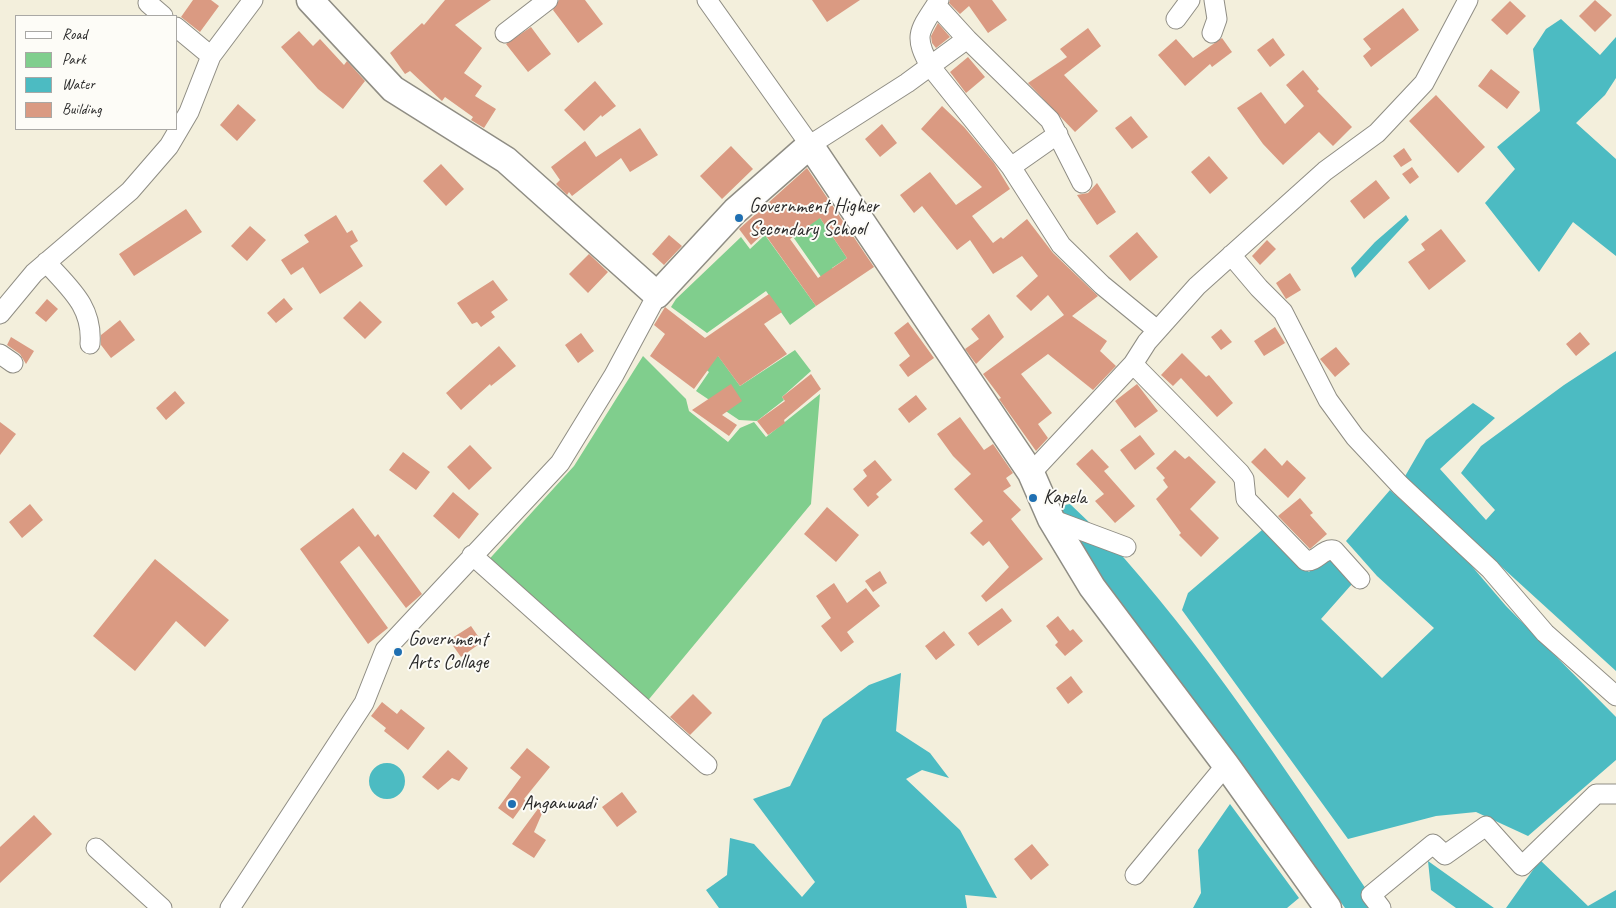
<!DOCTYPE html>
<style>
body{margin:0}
#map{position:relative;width:1616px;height:908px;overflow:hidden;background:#f3efdc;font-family:Caveat,sans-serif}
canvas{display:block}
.legend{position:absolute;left:15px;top:15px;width:162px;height:115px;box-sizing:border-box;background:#fdfcf7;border:1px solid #a9a8a5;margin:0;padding:6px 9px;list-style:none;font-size:15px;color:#2b2b2b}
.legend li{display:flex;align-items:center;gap:10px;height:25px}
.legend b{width:25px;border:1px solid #a9a8a5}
</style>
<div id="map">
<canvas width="1616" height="908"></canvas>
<ul class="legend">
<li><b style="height:6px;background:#fff"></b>Road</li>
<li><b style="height:14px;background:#80ce8d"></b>Park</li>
<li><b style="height:14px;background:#4cbbc2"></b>Water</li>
<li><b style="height:14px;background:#da9a82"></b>Building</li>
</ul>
</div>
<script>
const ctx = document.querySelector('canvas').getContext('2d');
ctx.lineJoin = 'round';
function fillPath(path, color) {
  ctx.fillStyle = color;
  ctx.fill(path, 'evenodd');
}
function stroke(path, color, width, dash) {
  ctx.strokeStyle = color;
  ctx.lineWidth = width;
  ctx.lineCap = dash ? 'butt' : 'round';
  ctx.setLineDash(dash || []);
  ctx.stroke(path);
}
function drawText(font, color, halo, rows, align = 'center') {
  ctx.font = font + ' Caveat,sans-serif';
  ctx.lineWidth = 4;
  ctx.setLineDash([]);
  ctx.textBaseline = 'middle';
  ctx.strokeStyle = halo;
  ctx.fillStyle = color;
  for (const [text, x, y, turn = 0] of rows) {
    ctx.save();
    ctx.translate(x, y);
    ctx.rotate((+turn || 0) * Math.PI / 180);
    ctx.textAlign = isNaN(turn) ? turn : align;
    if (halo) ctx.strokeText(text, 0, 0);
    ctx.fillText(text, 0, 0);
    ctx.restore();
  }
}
fillPath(new Path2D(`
 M820,218L847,258L832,268L843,286L833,294L782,221Z
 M765,235L816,306L790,325L766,291L707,333L671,307L676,299L741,237L750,249Z
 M711,346L740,386L795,350L811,371L782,397L784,400L757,421L739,420L696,391L709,372L699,364Z
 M643,356L686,399L689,411L728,442L740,428L754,422L766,437L820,394L811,504L645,704L483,566L574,466Z`), '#80ce8d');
fillPath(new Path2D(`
 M1561,19L1600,55L1616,37V78L1605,95L1576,123L1616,159V256L1573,222L1539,272L1485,203L1515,169L1497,147L1540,111L1533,49L1546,29Z
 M1406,215L1409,220L1355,278L1351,268L1375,242Z
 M1616,351V671L1404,478L1426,440L1473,403L1495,418L1440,469L1486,520L1495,510L1461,473L1481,446L1564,385Z
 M1390,490L1464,557L1506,606L1616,717V760L1528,836L1476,812L1436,816L1348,839L1182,610L1188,593L1262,530L1309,572L1328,552L1352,584L1321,619L1382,678L1434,628L1377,576L1346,541Z
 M1070,504C1088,521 1107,539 1124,558C1219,666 1298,789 1379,908H1345L1082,551L1059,506Z
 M901,673L896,731L930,753L949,778L922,770L906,779L960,830L997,898L965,895L967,908H719L706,890L727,875L730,838L754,844L802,897L815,882L753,799L790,786L823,719L869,685Z
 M369 781a18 18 0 1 1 36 0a18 18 0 1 1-36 0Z
 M1230,804L1299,898L1287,908H1193L1201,893L1198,850Z
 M1540,860L1588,906L1616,890V908H1506Z
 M1428,861L1494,908H1456L1431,890Z`), '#4cbbc2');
fillPath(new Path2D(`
 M193,0H211L219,6L200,32L181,17Z
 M445,0H491L455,25L482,48L464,73L482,86L475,96L496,109L484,128L471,120L473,117L445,97L442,101L410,71L405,74L390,53L422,23L424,25Z
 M559,0H585L603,24L578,43L553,10Z
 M812,0H860L827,22Z
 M950,0H992L1007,20L988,33L969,6L960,14L949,3Z
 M1595,0L1612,15L1595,32L1579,16Z
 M1510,1L1526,16L1507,35L1491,20Z
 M1403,8L1419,30L1371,67L1363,56L1371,49L1363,39Z
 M938,23L950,37L936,48L932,43L931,36Z
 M531,27L551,54L528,72L506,44Z
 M1088,28L1101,46L1064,75L1098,111L1075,132L1028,83L1067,57L1060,49Z
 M299,31L313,46L320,39L344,65L347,61L365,81L343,109L318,89L281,47Z
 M1222,38L1232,52L1212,67L1210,64L1185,86L1158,55L1176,39L1193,58Z
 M1273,38L1285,55L1270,67L1257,50Z
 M968,57L985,77L966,93L950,72Z
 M1491,69L1520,92L1507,109L1478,86Z
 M1303,70L1319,89L1317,91L1352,127L1333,146L1319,132L1283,165L1263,144L1237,108L1261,92L1285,124L1304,106L1286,85Z
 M595,81L616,106L602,117L601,115L584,131L564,110Z
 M1436,95L1485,147L1458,173L1409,121Z
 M238,104L256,120L237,141L220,125Z
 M942,106L964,127L994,163L1010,189L972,216L993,243L1001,237L1003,239L1027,219L1053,253L1098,296L1072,316L1107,341L1100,351L1116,366L1093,390L1048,354L1021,374L1052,413L1038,424L1048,438L1036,451L999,399L1001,398L983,374L1064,315L1048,295L1031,311L1016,296L1038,276L1022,256L993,274L970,240L957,250L922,206L914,213L900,195L930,172L956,205L982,187L921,129Z
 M1131,116L1148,137L1132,149L1115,128Z
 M882,124L897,143L880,157L865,139Z
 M640,128L658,155L630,172L621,158L572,196L569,192L567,195L556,184L560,180L551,167L585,141L596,157Z
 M731,146L753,169L722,199L700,176Z
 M1404,148L1412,160L1401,167L1393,156Z
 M1209,156L1228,178L1210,194L1191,172Z
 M441,164L464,189L446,206L423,181Z
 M1412,167L1419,177L1410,184L1402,174Z
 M807,168L874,267L816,306L764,233L751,245L739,229ZM820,218L847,258L818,278L790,239Z
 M1376,180L1390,198L1364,219L1350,201Z
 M1097,183L1116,212L1097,225L1077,195L1088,193Z
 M186,209L202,232L134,276L119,254Z
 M336,215L347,233L352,230L358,241L350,246L363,266L320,294L303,267L291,275L281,260L309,242L304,235Z
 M250,226L266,240L247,261L231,246Z
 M1441,229L1466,261L1429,290L1408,262L1425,250L1421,244Z
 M1137,232L1158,257L1130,281L1109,256Z
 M669,235L682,246L664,265L652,254Z
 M1267,240L1276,249L1260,265L1252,256Z
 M589,254L608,272L588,293L569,274Z
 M1290,273L1301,290L1286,299L1276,283Z
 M493,280L508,300L491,312L495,317L481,327L477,322L472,324L457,303Z
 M769,294L782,312L764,324L787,354L740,386L718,356L694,389L650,356L665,334L654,325L665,307L705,338Z
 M284,298L293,309L276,323L267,313Z
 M47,299L58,309L46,322L35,313Z
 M360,301L382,322L365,339L343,318Z
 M989,314L1004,337L976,364L965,349L979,339L971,329Z
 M120,320L135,340L111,358L101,345V335Z
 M908,322L934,358L908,377L899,365L910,356L894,333Z
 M1275,327L1285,343L1264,356L1254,341Z
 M1221,329L1232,342L1221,350L1211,337Z
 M1580,332L1590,344L1576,356L1566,344Z
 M581,333L594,351L578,363L565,345Z
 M11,337L34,351L26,364L20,354L7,345Z
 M499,346L516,366L491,386L490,384L461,410L446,393Z
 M1336,347L1350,364L1335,377L1320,359Z
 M1182,353L1206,377L1209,375L1233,403L1217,417L1181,378L1173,386L1161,375Z
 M811,374L821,389L784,420L785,423L768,435L757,421L785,401L782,397Z
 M731,384L742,401L722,415L737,425L729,436L692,410Z
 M1137,384L1158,411L1135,428L1115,401Z
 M175,391L185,403L166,420L156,408Z
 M916,395L927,409L909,423L898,409Z
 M960,417L984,450L993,444L1013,473L1006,478L1011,486L1003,491L1021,510L1011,519L1043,559L986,602L981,596L1009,567L989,541L983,546L970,533L983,521L954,489L971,474L953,456L937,434Z
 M0,422L16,434L0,455Z
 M1140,435L1155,454L1135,470L1120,450Z
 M470,445L492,468L469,490L447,467Z
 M1265,448L1282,466L1287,460L1306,478L1288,498L1251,462Z
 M1092,449L1109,467L1104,471L1135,506L1115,523L1095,501L1104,494L1076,464Z
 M1175,450L1185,459L1189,456L1216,482L1190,509L1219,538L1201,557L1179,535L1181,533L1156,499L1168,487L1163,480L1165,478L1156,468Z
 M403,452L430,472L416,490L389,470Z
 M875,460L892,480L876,494L879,497L868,507L853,489L867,476L863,470Z
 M453,492L479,514L459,539L433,516Z
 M1300,498L1313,513L1310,515L1327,534L1310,549L1278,516Z
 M30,504L43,520L22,538L9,522Z
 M827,507L859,535L836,562L804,534Z
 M353,508L375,537L378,534L422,594L406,608L359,546L340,562L388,628L368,644L300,549Z
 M155,559L229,620L205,647L176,621L135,671L93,636Z
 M880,571L887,583L873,592L865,581Z
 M834,583L847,603L866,588L880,606L847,632L854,642L841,652L821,626L831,618L816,596Z
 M1002,608L1012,621L978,646L968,633Z
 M1058,616L1070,631L1073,629L1083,641L1065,656L1055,645L1058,642L1046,626Z
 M471,626L482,642L461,657L449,640Z
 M944,631L955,645L936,660L925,646Z
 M1071,676L1083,692L1068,704L1056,688Z
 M693,694L712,713L690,735L670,717Z
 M382,702L397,714L401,709L425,728L408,750L384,731L386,728L371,716Z
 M527,748L550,767L524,799L526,801L513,819L498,808L521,777L510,768Z
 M448,750L468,768L459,781L452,778L438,790L422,777Z
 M622,792L637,812L617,827L602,807Z
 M540,806L544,809L534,832L546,840L534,858L512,844Z
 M34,815L52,834L0,883V847Z
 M1032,844L1049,865L1031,880L1014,859Z`), '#da9a82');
const street = new Path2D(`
 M707,0L810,145L907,83L967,39L936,5L939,0
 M148,3L163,16
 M936,5C918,32 914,37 930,66L1011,167L1061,245L1102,285L1157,330
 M1176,19L1190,0
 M176,27L211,56L253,0
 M505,33L548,0
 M1212,33L1217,19L1214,0
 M967,39L1050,120L1082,183
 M1011,167L1058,134
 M1231,255L1259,288L1283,312L1328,400L1355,437L1400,485L1490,569L1545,633L1616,696
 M46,262C69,288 93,306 90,344
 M0,314L34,273L130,191L169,146L189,112L211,56
 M0,354L13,363
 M1133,364L1147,342L1197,286L1325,171L1377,133L1424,83L1468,0
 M1031,473L1133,364L1240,473L1244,479L1246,499L1306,561C1317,562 1323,548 1334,550L1360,579
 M1051,519L1126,547
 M472,555L707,765
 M96,848L162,908
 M1135,875L1226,765
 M230,908L364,703L385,650L560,463L614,375L657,295
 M1381,908L1371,895L1433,844L1445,855L1486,826L1522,866L1596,794H1616`);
const secondary = new Path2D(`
 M310,0L393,89L506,160L657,295L735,211L810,145L1031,473L1051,519L1092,587L1226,765L1328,908`);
stroke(street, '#8f8d84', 21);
stroke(secondary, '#8f8d84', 29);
stroke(street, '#fff', 19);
stroke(secondary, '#fff', 26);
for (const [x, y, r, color] of [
 [739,218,5,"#1f6fb2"],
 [1033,498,5,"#1f6fb2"],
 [398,652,5,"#1f6fb2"],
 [512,804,5,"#1f6fb2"]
]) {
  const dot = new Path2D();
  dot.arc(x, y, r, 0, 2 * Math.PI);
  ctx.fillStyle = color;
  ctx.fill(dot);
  stroke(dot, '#fdfcf7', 2);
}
drawText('20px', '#2b2b2b', '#fdfcf7', [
 ["Government Higher",749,207],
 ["Secondary School",749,230],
 ["Kapela",1043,498],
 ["Government",408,640],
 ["Arts Collage",408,663],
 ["Anganwadi",522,804]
], 'left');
</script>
